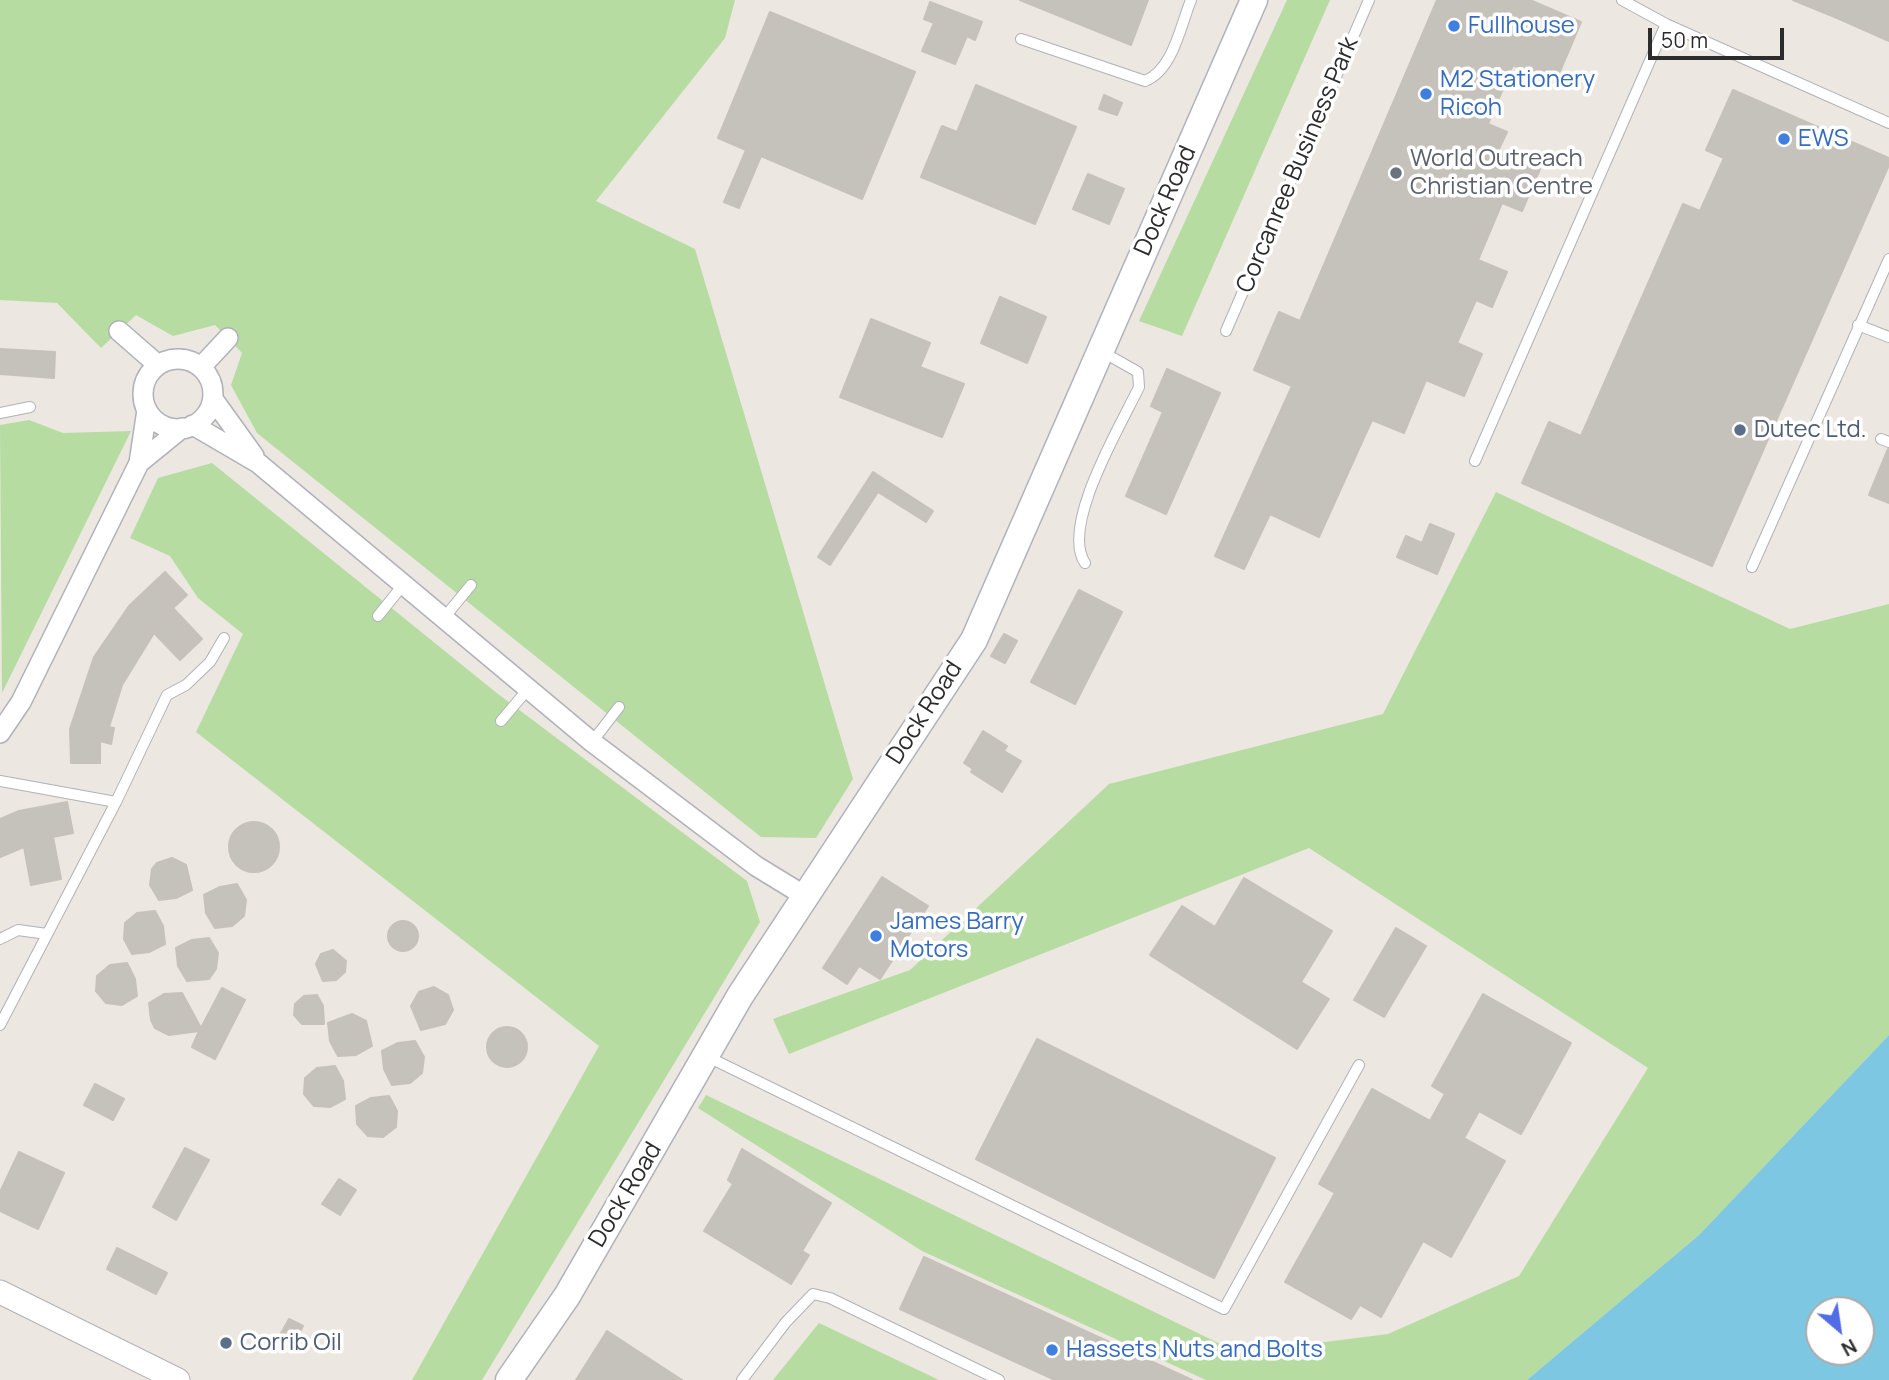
<!DOCTYPE html>
<style>
body{margin:0}
#map{position:relative;width:1889px;height:1380px;overflow:hidden;background:#ece7e0;font-family:Manrope,sans-serif}
canvas{display:block}
.north{position:absolute;left:1805px;top:1296px;width:70px;height:70px;box-sizing:border-box;background:#fff;border:2px solid #ababab;border-radius:50%;rotate:151deg;font-size:19px;font-weight:700;line-height:28px;text-align:center;color:#2c2c2c}
.north::after{content:'';display:block;margin:auto;width:24px;height:32px;background:#516ce7;clip-path:polygon(50% 0,100% 100%,50% 72%,0 100%)}
.scale{position:absolute;left:1648px;top:28px;width:136px;height:32px;box-sizing:border-box;border:4px solid #2c2c2c;border-top:0;padding-left:9px;font-size:21px;line-height:24px;white-space:nowrap;color:#2c2c2c;-webkit-text-stroke:5px #fff;paint-order:stroke}
</style>
<div id="map">
<canvas width="1889" height="1380"></canvas>
<div class="north">N</div>
<div class="scale">50 m</div>
</div>
<script>
const ctx = document.querySelector('canvas').getContext('2d');
ctx.lineJoin = 'round';
function fillPath(path, color) {
  ctx.fillStyle = color;
  ctx.fill(path, 'evenodd');
}
function stroke(path, color, width, dash) {
  ctx.strokeStyle = color;
  ctx.lineWidth = width;
  ctx.lineCap = dash ? 'butt' : 'round';
  ctx.setLineDash(dash || []);
  ctx.stroke(path);
}
function drawText(font, color, halo, rows, align = 'center') {
  ctx.font = font + ' Manrope,sans-serif';
  ctx.lineWidth = 7;
  ctx.setLineDash([]);
  ctx.textBaseline = 'middle';
  ctx.strokeStyle = halo;
  ctx.fillStyle = color;
  for (const [text, x, y, turn = 0] of rows) {
    ctx.save();
    ctx.translate(x, y);
    ctx.rotate((+turn || 0) * Math.PI / 180);
    ctx.textAlign = isNaN(turn) ? turn : align;
    if (halo) ctx.strokeText(text, 0, 0);
    ctx.fillText(text, 0, 0);
    ctx.restore();
  }
}
fillPath(new Path2D(`
 M0,0H735L725,38L596,201L695,249L853,779L816,838L761,837L257,433L231,385L242,353L215,325L173,336L136,315L101,348L57,303L0,300Z
 M1287,0H1330L1182,336L1139,321Z
 M29,420L63,433L131,431L2,693L0,425Z
 M212,463L498,694L747,881L760,922L482,1380H412L599,1046L196,732L243,634L198,598L170,556L130,538L158,478Z
 M1496,492L1790,629L1889,604V1035L1699,1235L1527,1380H1206L922,1251L698,1108L706,1095L1239,1353L1388,1334L1519,1276L1648,1068L1309,848L789,1054L773,1019L910,970L1109,784L1383,714Z
 M819,1323L939,1380H773Z`), '#b6dca2');
fillPath(new Path2D(`
 M1889,1035V1380H1527L1699,1235ZM1819,1310H1861V1352H1819Z`), '#7ec7e2');
const building = new Path2D(`
 M1020,0H1148L1131,45Z
 M1437,0H1530L1581,22L1555,83L1513,65L1488,124L1507,132L1498,151L1540,169L1522,211L1502,203L1478,260L1507,272L1492,307L1476,300L1457,343L1482,354L1464,396L1426,380L1404,433L1372,420L1319,537L1270,514L1244,569L1215,556L1292,386L1254,370L1279,312L1300,321Z
 M1793,0H1889V41L1837,18Z
 M930,2L982,22L975,40L967,36L955,64L922,51L934,23L924,19Z
 M770,12L915,72L862,199L761,156L739,208L724,202L746,150L718,138Z
 M976,85L1076,127L1035,224L921,177L942,126L957,132Z
 M1733,90L1889,158V165L1712,566L1522,483L1549,422L1581,436L1683,204L1700,211L1724,158L1706,150Z
 M1104,95L1122,103L1117,115L1099,109Z
 M1088,174L1124,189L1109,224L1073,209Z
 M1000,297L1046,317L1027,363L981,343Z
 M871,319L930,343L920,367L964,384L942,437L840,397Z
 M0,349L55,352L54,378L0,374Z
 M1167,369L1220,393L1166,514L1126,496L1163,412L1151,406Z
 M1888,449H1889V503L1869,495Z
 M873,472L933,511L926,522L878,492L830,565L818,557Z
 M1430,524L1454,534L1437,574L1397,557L1406,536L1422,543Z
 M165,572L187,595L173,608L202,639L180,660L154,633L122,685L109,727L114,728L111,744L100,741V763H71L70,729L94,657L129,606Z
 M1079,590L1122,612L1075,704L1031,682Z
 M1004,634L1017,641L1005,663L991,656Z
 M983,731L1007,746L1004,751L1021,761L1002,792L971,772L973,769L964,763Z
 M67,802L73,833L53,837L61,879L31,885L24,847L0,857V819L19,811Z
 M229 847a25 25 0 1 1 50 0a25 25 0 1 1-50 0Z
 M172,858L186,865L192,890L176,898L159,900L150,885L152,869L157,863Z
 M882,877L928,906L880,979L859,966L847,984L823,968Z
 M1244,878L1332,931L1301,982L1329,999L1297,1049L1150,955L1182,906L1215,927Z
 M237,884L246,900L244,916L232,926L215,928L206,913L204,895L220,887Z
 M155,911L163,926L165,944L149,952L132,954L124,939L125,923L137,913Z
 M388 936a15 15 0 1 1 30 0a15 15 0 1 1-30 0Z
 M1396,928L1426,946L1384,1017L1354,1000Z
 M209,938L218,953L216,969L209,979L187,981L178,966L176,948L192,940Z
 M333,950L346,961L345,972L336,980L323,981L316,964L321,954Z
 M127,963L135,979L137,996L122,1005L106,1003L96,991L97,976L110,965Z
 M434,987L448,995L453,1010L445,1024L421,1030L411,1006L419,992Z
 M222,988L245,1000L215,1059L192,1047L199,1031L169,1035L155,1028L151,1020L149,1003L164,994L182,993L201,1028Z
 M1483,994L1571,1043L1521,1134L1479,1111L1464,1138L1505,1161L1451,1257L1423,1241L1381,1317L1360,1305L1351,1319L1285,1282L1335,1193L1319,1184L1372,1089L1430,1121L1445,1094L1432,1086Z
 M317,995L323,1006L324,1024H302L294,1015L295,1004L304,996Z
 M352,1014L366,1021L372,1046L356,1055L338,1056L330,1041L328,1023Z
 M487 1047a20 20 0 1 1 40 0a20 20 0 1 1-40 0Z
 M1037,1039L1275,1158L1214,1278L976,1159Z
 M415,1041L424,1057L422,1073L410,1083L392,1085L384,1069L382,1051L398,1043Z
 M335,1066L343,1081L345,1099L330,1107L314,1106L304,1094L305,1078L317,1068Z
 M95,1084L124,1099L113,1120L84,1105Z
 M389,1096L397,1111L396,1127L383,1137L368,1136L357,1124L356,1106L371,1098Z
 M185,1148L209,1160L176,1220L153,1207Z
 M742,1149L831,1203L802,1251L809,1255L791,1284L704,1231L733,1184L728,1180Z
 M19,1152L64,1173L38,1229L0,1211V1192Z
 M339,1179L356,1190L340,1215L322,1204Z
 M117,1248L167,1273L156,1294L107,1269Z
 M924,1257L1192,1380H1055L900,1309Z
 M289,1319L303,1326L293,1344L279,1337Z
 M607,1331L682,1380H576Z`);
fillPath(building, '#c5c1bb');
stroke(building, '#c7c2b9', 2);
const service = new Path2D(`
 M1622,0L1666,24L1889,123
 M1021,39L1145,81C1173,70 1180,27 1191,0
 M1858,325L1889,337
 M1226,331L1369,0
 M0,413L30,407
 M1881,439L1889,442
 M1475,461L1666,24
 M1085,563C1060,526 1121,425 1139,387L1138,372L1101,351
 M1752,567L1889,259
 M378,616L403,585
 M444,618L471,585
 M501,721L528,689
 M592,742L619,707
 M0,781L116,802L0,1025
 M116,802L167,695L186,685L210,662L224,638
 M0,939L18,930L47,934
 M706,1056L1224,1309L1359,1065
 M742,1380L786,1322L813,1294L830,1298L999,1380`);
const minor = new Path2D(`
 M119,331L158,365
 M143 394a35 35 0 1 1 70 0a35 35 0 1 1-70 0Z
 M201,367L228,338
 M213,399L254,456
 M193,425L258,463L592,742L756,866L805,896
 M139,463L182,428
 M0,733L21,702L139,463L147,410`);
const tertiary = new Path2D(`
 M0,1292L178,1380`);
const secondary = new Path2D(`
 M509,1380L567,1296L740,996L974,640L1254,0`);
stroke(service, '#b0b1bb', 12);
stroke(minor, '#b0b1bb', 22);
stroke(tertiary, '#b0b1bb', 25);
stroke(secondary, '#b0b1bb', 29);
stroke(service, '#fff', 10);
stroke(minor, '#fff', 19);
stroke(tertiary, '#fff', 23);
stroke(secondary, '#fff', 26);
for (const [x, y, r, color] of [
 [1454,26,7,"#3f7fe0"],
 [1426,94,7,"#3f7fe0"],
 [1784,139,7,"#3f7fe0"],
 [1396,173,7,"#6b7280"],
 [1740,430,7,"#5c6f8a"],
 [876,936,7,"#3f7fe0"],
 [226,1343,7,"#5c6f8a"],
 [1052,1350,7,"#3f7fe0"]
]) {
  const dot = new Path2D();
  dot.arc(x, y, r, 0, 2 * Math.PI);
  ctx.fillStyle = color;
  ctx.fill(dot);
  stroke(dot, '#fff', 2.5);
}
drawText('24px', '#366cbe', '#fff', [
 ["Fullhouse",1468,26],
 ["M2 Stationery",1440,80],
 ["Ricoh",1440,108],
 ["EWS",1798,139],
 ["James Barry",890,922],
 ["Motors",890,950],
 ["Hassets Nuts and Bolts",1066,1350]
], 'left');
drawText('24px', '#5b616d', '#fff', [
 ["World Outreach",1410,159],
 ["Christian Centre",1410,187]
], 'left');
drawText('24px', '#2c2c2c', '#fff', [
 ["Corcanree Business Park",1298,165,-67],
 ["Dock Road",1166,201,-66],
 ["Dock Road",925,713,-57],
 ["Dock Road",626,1195,-59]
]);
drawText('24px', '#4e5e75', '#fff', [
 ["Dutec Ltd.",1754,430],
 ["Corrib Oil",240,1343]
], 'left');
</script>
